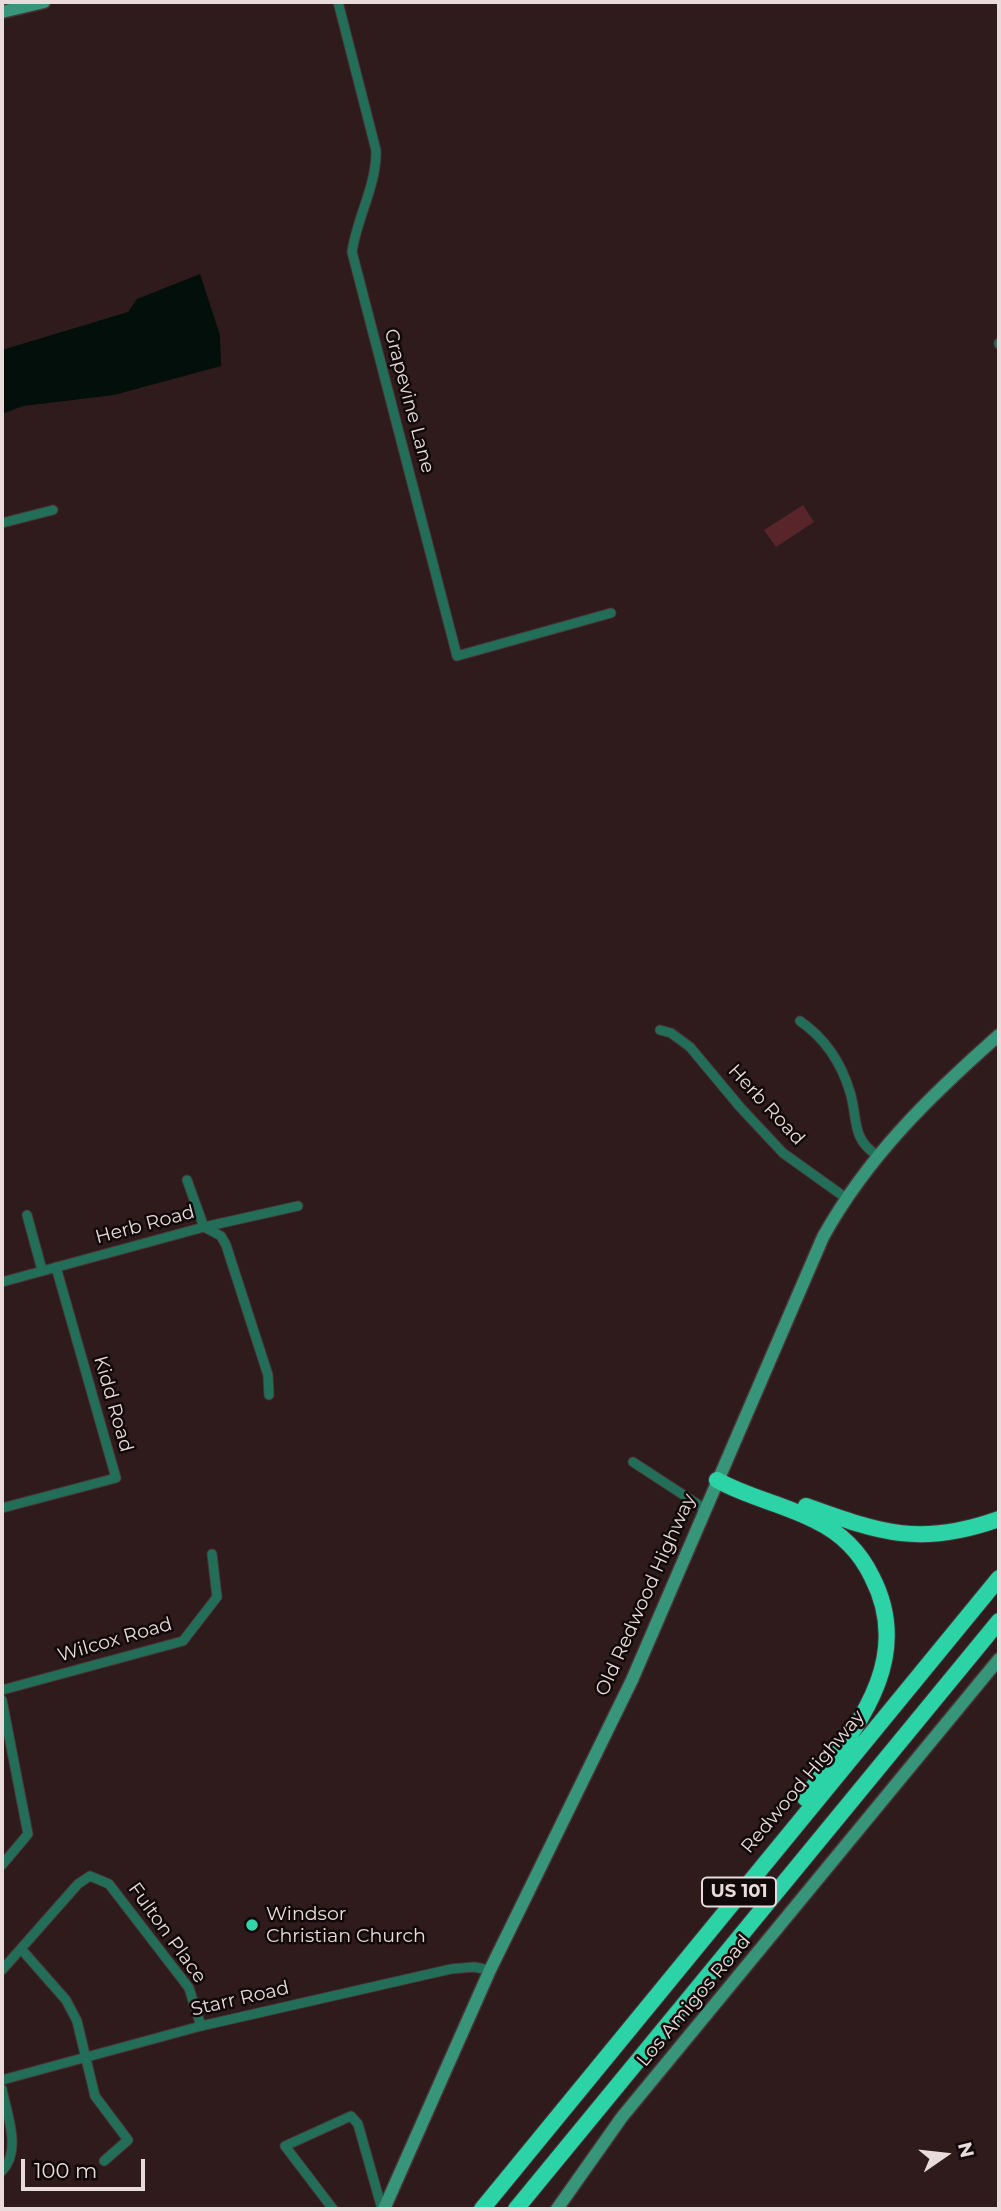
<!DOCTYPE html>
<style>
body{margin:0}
#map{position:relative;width:1001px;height:2211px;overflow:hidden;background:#2f1b1c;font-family:Montserrat,sans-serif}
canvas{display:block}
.frame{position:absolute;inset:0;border:4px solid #e9dbdb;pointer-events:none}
.north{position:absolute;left:910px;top:2120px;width:70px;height:70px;-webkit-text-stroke:5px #110809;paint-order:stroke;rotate:76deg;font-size:19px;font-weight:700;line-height:28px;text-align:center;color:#e9dbdb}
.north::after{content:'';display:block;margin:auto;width:24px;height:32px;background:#e9dbdb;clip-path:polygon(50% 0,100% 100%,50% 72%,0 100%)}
.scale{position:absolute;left:21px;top:2159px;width:124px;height:32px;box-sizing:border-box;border:4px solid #e9dbdb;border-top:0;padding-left:9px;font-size:21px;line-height:24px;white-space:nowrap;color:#e9dbdb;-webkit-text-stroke:5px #110809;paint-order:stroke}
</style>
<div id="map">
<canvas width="1001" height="2211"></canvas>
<div class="frame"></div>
<div class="north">N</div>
<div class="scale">100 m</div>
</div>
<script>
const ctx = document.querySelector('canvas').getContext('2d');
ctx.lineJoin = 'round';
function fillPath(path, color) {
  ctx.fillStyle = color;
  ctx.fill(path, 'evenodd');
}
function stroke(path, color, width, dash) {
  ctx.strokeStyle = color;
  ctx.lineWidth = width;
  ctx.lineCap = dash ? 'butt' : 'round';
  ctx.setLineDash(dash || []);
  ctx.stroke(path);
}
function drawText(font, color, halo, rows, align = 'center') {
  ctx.font = font + ' Montserrat,sans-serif';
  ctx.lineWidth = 5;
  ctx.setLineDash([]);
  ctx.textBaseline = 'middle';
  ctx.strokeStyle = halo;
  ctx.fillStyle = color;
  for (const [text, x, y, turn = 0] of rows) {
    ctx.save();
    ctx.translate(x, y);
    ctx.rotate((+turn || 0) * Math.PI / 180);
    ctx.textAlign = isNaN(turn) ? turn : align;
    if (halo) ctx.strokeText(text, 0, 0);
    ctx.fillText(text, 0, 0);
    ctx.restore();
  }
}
fillPath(new Path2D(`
 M803,505L814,522L776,547L764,530Z`), '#58252a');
fillPath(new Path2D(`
 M200,274L220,335L221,366L114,395L23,406L2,414V350L128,312L137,299Z`), '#020f0a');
const street = new Path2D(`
 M338,2L376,150C377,185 357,217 352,252L457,656L611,613
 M999,344V343
 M2,523L53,510
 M800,1021C826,1039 841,1062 850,1092C858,1118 851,1139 877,1155
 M660,1030L671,1033L690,1047L740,1107L783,1153L846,1198
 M187,1180L204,1227L221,1236L226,1245L268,1375L269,1395
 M27,1215L42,1270
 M2,1282L204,1227L298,1206
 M633,1462L705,1509
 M2,1508L116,1478L56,1267
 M2,1690L183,1641L217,1597L212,1554
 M2,1700L28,1834L2,1865
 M22,1950L66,2000L77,2021L95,2096L128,2140L104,2161
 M2,1970L78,1884L90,1876L109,1884L189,1988L201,2026
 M2,2080L201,2026L451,1969L474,1967L490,1970
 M2,2089C7,2115 22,2150 2,2171
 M333,2209L285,2146L351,2116L358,2124L382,2209`);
const secondary = new Path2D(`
 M2,12L44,2
 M384,2209L490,1970L632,1680L823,1237C868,1156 930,1096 999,1035
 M557,2209L622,2117L999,1659`);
const highway = new Path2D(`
 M717,1480C749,1498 784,1504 816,1521C841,1533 860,1552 872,1577C916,1662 853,1731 805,1798
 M806,1506C881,1533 921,1547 999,1519
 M482,2209L999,1578
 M516,2209L999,1621`);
stroke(street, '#493637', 11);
stroke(secondary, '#493637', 15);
stroke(highway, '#493637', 18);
stroke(street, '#236e58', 9);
stroke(secondary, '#379579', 12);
stroke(highway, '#2cd3a7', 16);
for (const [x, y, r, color] of [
 [252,1925,7,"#33d4a8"]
]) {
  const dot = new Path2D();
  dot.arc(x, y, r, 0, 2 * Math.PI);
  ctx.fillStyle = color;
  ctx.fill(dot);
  stroke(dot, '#110809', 2.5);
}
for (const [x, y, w] of [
 [739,1892,74]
]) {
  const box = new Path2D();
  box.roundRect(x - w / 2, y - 14.5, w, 29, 5);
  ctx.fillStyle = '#110809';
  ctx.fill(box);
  stroke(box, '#e9dbdb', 2);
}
drawText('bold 18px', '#e9dbdb', null, [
 ["US 101",739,1892]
]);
drawText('19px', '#e9dbdb', '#110809', [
 ["Grapevine Lane",409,401,75],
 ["Herb Road",766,1105,47],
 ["Herb Road",145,1225,-15],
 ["Kidd Road",113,1404,74],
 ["Old Redwood Highway",646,1595,-66],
 ["Wilcox Road",115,1640,-16],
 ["Redwood Highway",803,1782,-50],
 ["Fulton Place",167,1933,54],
 ["Starr Road",240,1999,-13],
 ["Los Amigos Road",694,2001,-50]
]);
drawText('19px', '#e9dbdb', '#110809', [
 ["Windsor",266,1914],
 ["Christian Church",266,1936]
], 'left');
</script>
